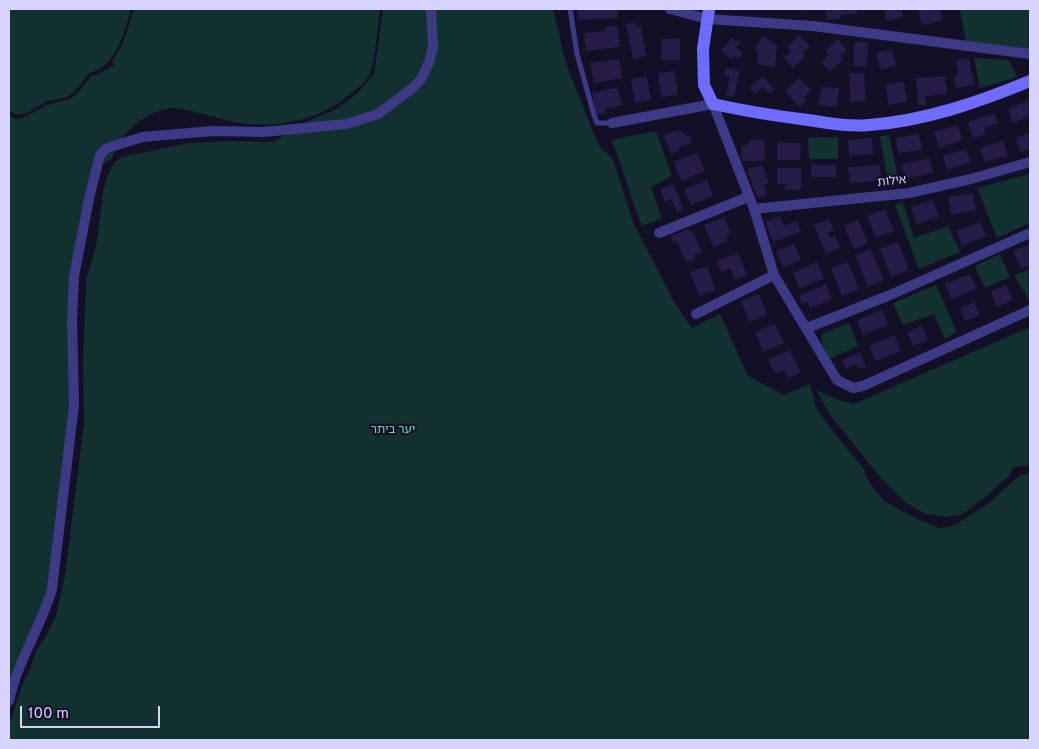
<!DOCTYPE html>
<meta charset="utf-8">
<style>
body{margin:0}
#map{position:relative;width:1039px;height:749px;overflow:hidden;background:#130f26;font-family:Overpass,sans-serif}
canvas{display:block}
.frame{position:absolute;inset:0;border:10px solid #d9d4ff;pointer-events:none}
.scale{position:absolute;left:20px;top:706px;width:140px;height:22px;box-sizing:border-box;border:2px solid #d9d4ff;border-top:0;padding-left:6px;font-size:15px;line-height:18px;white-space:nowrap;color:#d9d4ff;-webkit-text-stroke:4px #130f26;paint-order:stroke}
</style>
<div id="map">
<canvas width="1039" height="749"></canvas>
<div class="frame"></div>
<div class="scale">100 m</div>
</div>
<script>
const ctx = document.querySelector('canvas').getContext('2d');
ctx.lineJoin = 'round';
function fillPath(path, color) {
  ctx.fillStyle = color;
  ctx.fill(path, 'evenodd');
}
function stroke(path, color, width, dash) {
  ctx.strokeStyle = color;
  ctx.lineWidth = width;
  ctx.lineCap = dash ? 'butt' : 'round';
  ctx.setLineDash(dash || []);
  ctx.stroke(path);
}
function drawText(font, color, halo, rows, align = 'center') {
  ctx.font = font + ' Overpass,"Noto Sans Hebrew",sans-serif';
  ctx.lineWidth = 4.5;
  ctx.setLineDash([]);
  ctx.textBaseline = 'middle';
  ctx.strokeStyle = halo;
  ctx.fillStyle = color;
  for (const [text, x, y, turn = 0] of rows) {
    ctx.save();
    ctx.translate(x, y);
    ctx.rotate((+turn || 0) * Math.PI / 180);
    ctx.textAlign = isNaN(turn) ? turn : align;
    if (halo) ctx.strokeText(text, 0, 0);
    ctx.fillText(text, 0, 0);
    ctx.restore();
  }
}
fillPath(new Path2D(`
 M9,9H131C125,32 115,68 89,73C83,80 78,89 71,94C64,99 55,99 48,101C35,106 23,121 9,111Z
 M134,9H380V10C377,29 376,53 371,71C367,82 354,91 345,98C313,124 264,130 225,120C213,117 184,108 173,108C148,109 117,135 112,159L98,165L79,238L70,426L50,573L43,613L9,689V114L15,119L23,118L47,105L70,99L79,91L91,76L99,74L115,65L112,61L122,46Z
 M383,9H553L566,64L599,146L613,159L633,222L674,302L692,328L720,314L748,376L784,395L810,384L816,408L831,429L863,468L870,484L884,501L915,518L939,528L948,527L958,523L988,504L1020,475L1030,473V740H9V725L23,683L30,670L35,653L48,632L56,616L65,575L84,424L83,362L86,279L97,243L103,191L109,172L115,162L122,157L189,143L231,141L273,142L308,121L337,109L356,94L374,74Z
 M960,9H1030V51L966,43Z
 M974,58L1009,60L1017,77L980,88Z
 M656,131L672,176L651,187L662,218L642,226C630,198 624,168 611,140Z
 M889,135L899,183L888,184L880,136Z
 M838,137V159H809L808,138Z
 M1030,174V223L997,238L977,188Z
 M903,202L914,238L948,226L960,252L919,269L895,205Z
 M1000,254L1010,277L985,288L975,266Z
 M1030,269V299L1029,300L1014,275Z
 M936,285L957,332L945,339L934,314L903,325L893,303Z
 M849,323L858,346L830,359C826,352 819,342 822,334Z
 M1030,327V465L1013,467L1009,476L985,497L963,514L947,517L925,514L905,502L881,478L830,415L816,390L839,400L854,404Z`), '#12302f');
fillPath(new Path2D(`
 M577,9H617L618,18L578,20Z
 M792,9H805V11L792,10Z
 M826,9H857V14L841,15L840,19L827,20Z
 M884,9H901L903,17L886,21Z
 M918,9H940L943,20L922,25Z
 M636,22L637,27L641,26L646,56L633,59L626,24Z
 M618,26L620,47L586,51L584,33L605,31L604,27Z
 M799,35L810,46L802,53L806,56L793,68L784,58L791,51L787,47Z
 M763,36L777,46L775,67L757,64L758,52L754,49Z
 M680,38V60H661V39Z
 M732,38L736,42L739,40L741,42L736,47L743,53L738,59L735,56L731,59L721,50Z
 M838,39L847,50L840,56L843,60L830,72L821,62L829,55L825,51Z
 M854,42H868L867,66H854Z
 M892,49L896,66L880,70L876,53Z
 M969,58L974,85L956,88L954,76L958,75L956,60Z
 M619,59L622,78L594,83L590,63Z
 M726,67L740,71L734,97L726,95L730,77L724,76Z
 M675,71L678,95L661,97L658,73Z
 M849,73H864L866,101L850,102Z
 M647,76L651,100L635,103L631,79Z
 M763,76L775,89L769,94L763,87L755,94L750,88Z
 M945,76L947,94L925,96L926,105H918L916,78Z
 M799,78L811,90L804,97L807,100L800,107L785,91Z
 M904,82L907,102L888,105L886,84Z
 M618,87L622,105L605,109L606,113L596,115L592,93Z
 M821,87L839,88L837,107L819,105Z
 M1030,100V116L1013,123L1008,109Z
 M995,113L998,124L984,128L986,134L973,138L968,122Z
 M958,125L962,140L939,148L934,132Z
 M679,130L692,138L691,143L678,147L680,151L670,154L664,135Z
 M1030,133V149L1021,152L1016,138Z
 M919,134L922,150L898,153L896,138Z
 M872,138L873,154L849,156L848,140Z
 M749,140H764L765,161H741V145H749Z
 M1003,141L1008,156L984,162L980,148Z
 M777,142L801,143L800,160H777Z
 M966,149L971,162L947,170L943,156Z
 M697,153L705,171L681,181L673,162Z
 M930,158L933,173L905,179L902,164Z
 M762,165L769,183L763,185L767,195L758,198L747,170Z
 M811,165H836V177H811Z
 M880,165L881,181L850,183L848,167Z
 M777,168H801V190H785V184H777Z
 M707,180L713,196L691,205L684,190Z
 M673,184L684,209L677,212L671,199L665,202L660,190Z
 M973,193L976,210L951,215L948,197Z
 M933,200L939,217L917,224L911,207Z
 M885,209L894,231L876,238L867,216Z
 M780,216L784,226L797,221L801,232L773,242L765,222Z
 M724,217L731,233L726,235L728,241L713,247L704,225Z
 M829,219L834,230L828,232L830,238L835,236L840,248L826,254L814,225Z
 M858,220L868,243L854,249L844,226Z
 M980,222L986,236L962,246L956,231Z
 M688,229L690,232L693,231L702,252L694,255L696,259L686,263L677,241L673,243L671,236Z
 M898,242L909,270L891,277L880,249Z
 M794,244L801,260L783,267L776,251Z
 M1030,244V265L1021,269L1013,251Z
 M871,249L884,280L868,287L855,255Z
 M738,253L747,275L734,280L730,268L721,272L717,261Z
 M817,262L824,278L799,289L793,273Z
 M848,262L859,289L842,296L831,268Z
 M707,266L716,290L699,296L690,272Z
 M970,274L977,289L951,299L945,284Z
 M826,284L832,299L810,308L807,302L802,304L799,296Z
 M1006,285L1013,300L997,307L991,292Z
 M759,294L767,315L749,322L741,301Z
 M974,302L980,315L965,321L960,308Z
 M882,310L888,325L863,335L857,320Z
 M775,324L784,343L763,352L755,332Z
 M922,326L928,340L913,346L907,332Z
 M895,335L901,351L876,361L869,346Z
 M790,350L800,372L788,378L784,370L775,374L768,359Z
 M860,352L866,366L859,369L856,364L846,369L842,360Z`), '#241b47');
stroke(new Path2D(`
 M570,9L577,54L594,115L597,123H612`), '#3d3a85', 5);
stroke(new Path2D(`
 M670,9L707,19L813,26L1030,54
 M612,123L713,104L754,209L774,275L837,380L853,388L863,386L1030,310
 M754,209L909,193L971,179L1030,162
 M659,233L748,197
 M696,314L774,275
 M807,328L890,295L1030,233
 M9,701C17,662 41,627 52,589L74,405L72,321L74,276L90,194L100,155L107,148L143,137L212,131L263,132L346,124L378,114L414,87L421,79L429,63L433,47L431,9`), '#3d3a85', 10);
stroke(new Path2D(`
 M709,9L703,49L704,85L713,104C745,111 776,116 808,120C828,123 848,127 869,125C925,121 979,102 1030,81`), '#6f6bff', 12);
drawText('12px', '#d9d4ff', '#130f26', [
 ["אילות",892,182,-6]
]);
drawText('12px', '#5fe0c0', '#130f26', [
 ["יער ביתר",393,431]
]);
</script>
